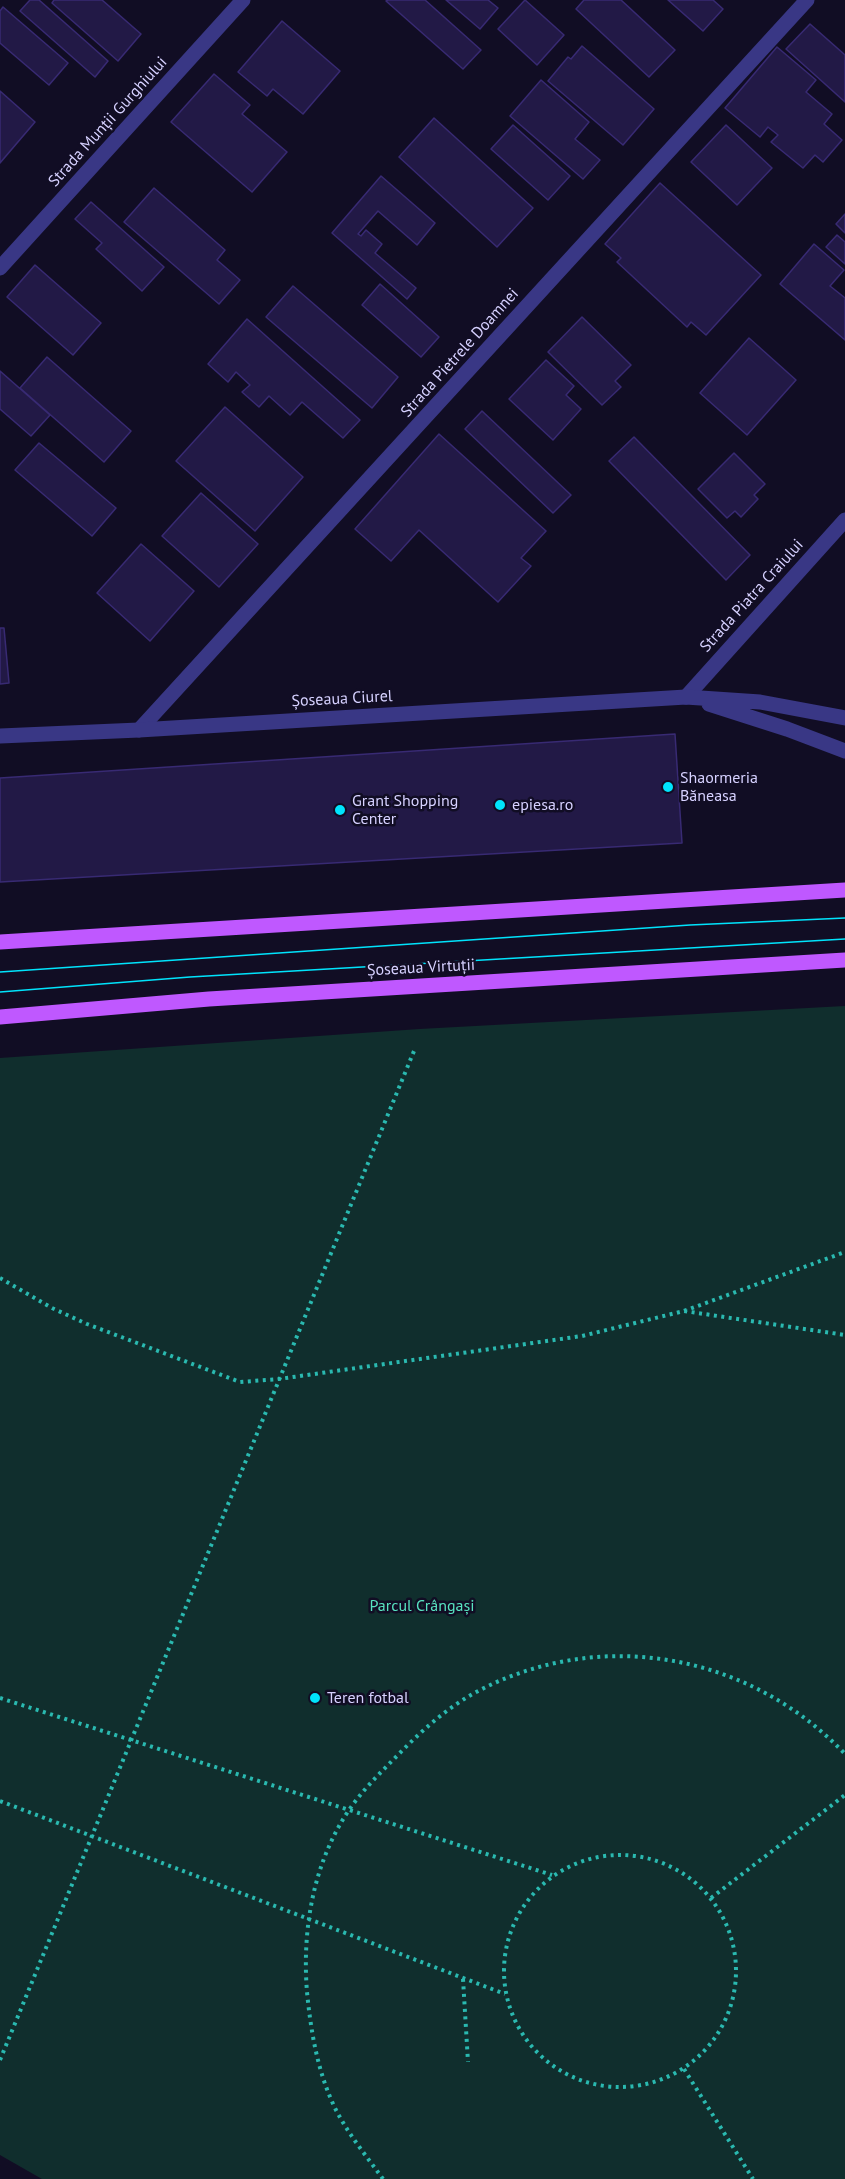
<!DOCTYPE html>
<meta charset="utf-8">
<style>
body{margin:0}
canvas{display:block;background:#110d24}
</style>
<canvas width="845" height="2179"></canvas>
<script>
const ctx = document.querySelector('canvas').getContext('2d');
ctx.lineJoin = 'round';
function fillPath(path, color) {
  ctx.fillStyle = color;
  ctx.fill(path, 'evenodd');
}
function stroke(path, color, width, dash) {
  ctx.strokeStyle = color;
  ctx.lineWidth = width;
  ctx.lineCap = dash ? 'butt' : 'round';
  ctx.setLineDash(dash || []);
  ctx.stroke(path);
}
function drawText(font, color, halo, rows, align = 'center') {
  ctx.font = font + ' "PT Sans",sans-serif';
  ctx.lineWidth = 5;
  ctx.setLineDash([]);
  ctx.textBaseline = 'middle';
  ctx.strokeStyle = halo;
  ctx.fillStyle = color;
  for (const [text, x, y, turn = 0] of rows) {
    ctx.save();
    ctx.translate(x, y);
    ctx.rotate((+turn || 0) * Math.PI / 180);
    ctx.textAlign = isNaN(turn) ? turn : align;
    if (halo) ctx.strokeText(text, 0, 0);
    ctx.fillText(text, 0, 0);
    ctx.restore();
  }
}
fillPath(new Path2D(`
 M845,1006V2179H42L0,2155V1058L420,1029Z`), '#102e2d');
const building = new Path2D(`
 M30,0H39L108,61L95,77L20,11Z
 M54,0H102L141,34L118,61L52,3Z
 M388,0H425L481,50L463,69L386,1Z
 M446,0H488L498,8L480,29Z
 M525,0L564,35L537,65L498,29Z
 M584,0H621L675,50L649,77L576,9Z
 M668,0H713L723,9L703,31Z
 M3,7L68,63L49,85L0,43V11Z
 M282,21L340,71L303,114L273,89L267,96L238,72Z
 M810,24L845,55V102L786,49Z
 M582,46L654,109L623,145L548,81L568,57L571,59Z
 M777,47L816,80L806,92L832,114L824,124L842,140L823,162L815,155L803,168L771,142L778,135L768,127L760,137L725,108Z
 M214,74L250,105L242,114L287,152L252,192L171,122Z
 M541,80L589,122L575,139L600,160L583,179L510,116Z
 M0,91L35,122L0,163Z
 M434,118L533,208L497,247L399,157Z
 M513,125L570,176L548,200L491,149Z
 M726,125L772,168L737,205L691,162Z
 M381,176L435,223L417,245L378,211L358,234L361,236L366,230L382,244L375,253L416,288L407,299L332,233Z
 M660,183L761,275L706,335L691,322L687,327L617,262L621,258L605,244Z
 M154,188L225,250L217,260L240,280L219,304L124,222Z
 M91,202L164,267L142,291L96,249L102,243L75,219Z
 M845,214V233L836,224Z
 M837,235L845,242V264L826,247Z
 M814,244L844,270L830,286L845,298V340L780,284Z
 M35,265L101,323L73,355L7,297Z
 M380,284L439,337L421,357L362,305Z
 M293,286L398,377L372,408L266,317Z
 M582,317L631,365L615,381L621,387L602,405L548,352Z
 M247,319L360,420L343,438L302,402L290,415L269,396L259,407L242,392L250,385L236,372L228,382L208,364Z
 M749,338L796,380L747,435L700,393Z
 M47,357L131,431L104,462L20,388Z
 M546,360L574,386L566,395L581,409L553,440L509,399Z
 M0,371L50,415L31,436L0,409Z
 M225,407L303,477L255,531L176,461Z
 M482,411L571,495L553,513L465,429Z
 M439,434L546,531L521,558L531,566L498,602L419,530L391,561L355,529Z
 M634,437L750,555L726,580L609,461Z
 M39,443L116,508L92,536L15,470Z
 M734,453L765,484L754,495L758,499L741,517L735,511L727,518L698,489Z
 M201,493L258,544L219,587L162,536Z
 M141,544L194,591L150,641L97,593Z
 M0,628H4L9,683L0,684Z
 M675,734L682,843L0,882V778Z`);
fillPath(building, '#221946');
stroke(building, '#382a73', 1.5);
stroke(new Path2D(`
 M0,1278L52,1308L87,1324L240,1382L279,1379L582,1336L684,1311L845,1335
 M684,1311L845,1252
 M0,1698L552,1875
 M0,1801L505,1994
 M504 1971a116 116 0 1 1 232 0a116 116 0 1 1-232 0Z
 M711,1898L845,1795
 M463,1979L468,2062
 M0,2060L414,1051
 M684,2069L753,2179
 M383,2179C367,2157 349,2135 336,2110C318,2074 311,2033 307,1992C302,1930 313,1863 349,1810C362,1791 378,1775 394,1759C420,1732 448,1706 482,1689C605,1627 751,1655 845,1754`), '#2ab9b0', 4, [3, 4.5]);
stroke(new Path2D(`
 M0,268L243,0
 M686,697L845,520
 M139,730L807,0`), '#393785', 15);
stroke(new Path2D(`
 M709,704L787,729L845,751
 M0,736L139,730L686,697L760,702L845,718`), '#393785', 15);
stroke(new Path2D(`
 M0,942L845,890
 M0,1017L209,999L845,960`), '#bf58ff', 15);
stroke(new Path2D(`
 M0,972L690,925L845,918
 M0,992L190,977L845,939`), '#00e4fc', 1.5);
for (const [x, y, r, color] of [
 [668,787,6,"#00e4fc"],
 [500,805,6,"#00e4fc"],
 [340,810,6,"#00e4fc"],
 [315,1698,6,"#00e4fc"]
]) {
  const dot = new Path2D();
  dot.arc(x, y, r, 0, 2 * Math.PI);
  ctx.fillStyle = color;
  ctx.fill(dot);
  stroke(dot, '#110d24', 2);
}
drawText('16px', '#d6d1ff', '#110d24', [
 ["Strada Munții Gurghiului",108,122,-48],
 ["Strada Pietrele Doamnei",460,353,-48],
 ["Strada Piatra Craiului",752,596,-48],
 ["Șoseaua Ciurel",342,699,-3],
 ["Șoseaua Virtuții",421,968,-3]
]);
drawText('16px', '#d6d1ff', '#110d24', [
 ["Shaormeria",680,778],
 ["Băneasa",680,796],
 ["Grant Shopping",352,801],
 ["Center",352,819],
 ["epiesa.ro",512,805],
 ["Teren fotbal",327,1698]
], 'left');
drawText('16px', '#58e3c0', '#110d24', [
 ["Parcul Crângași",422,1606]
]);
</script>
